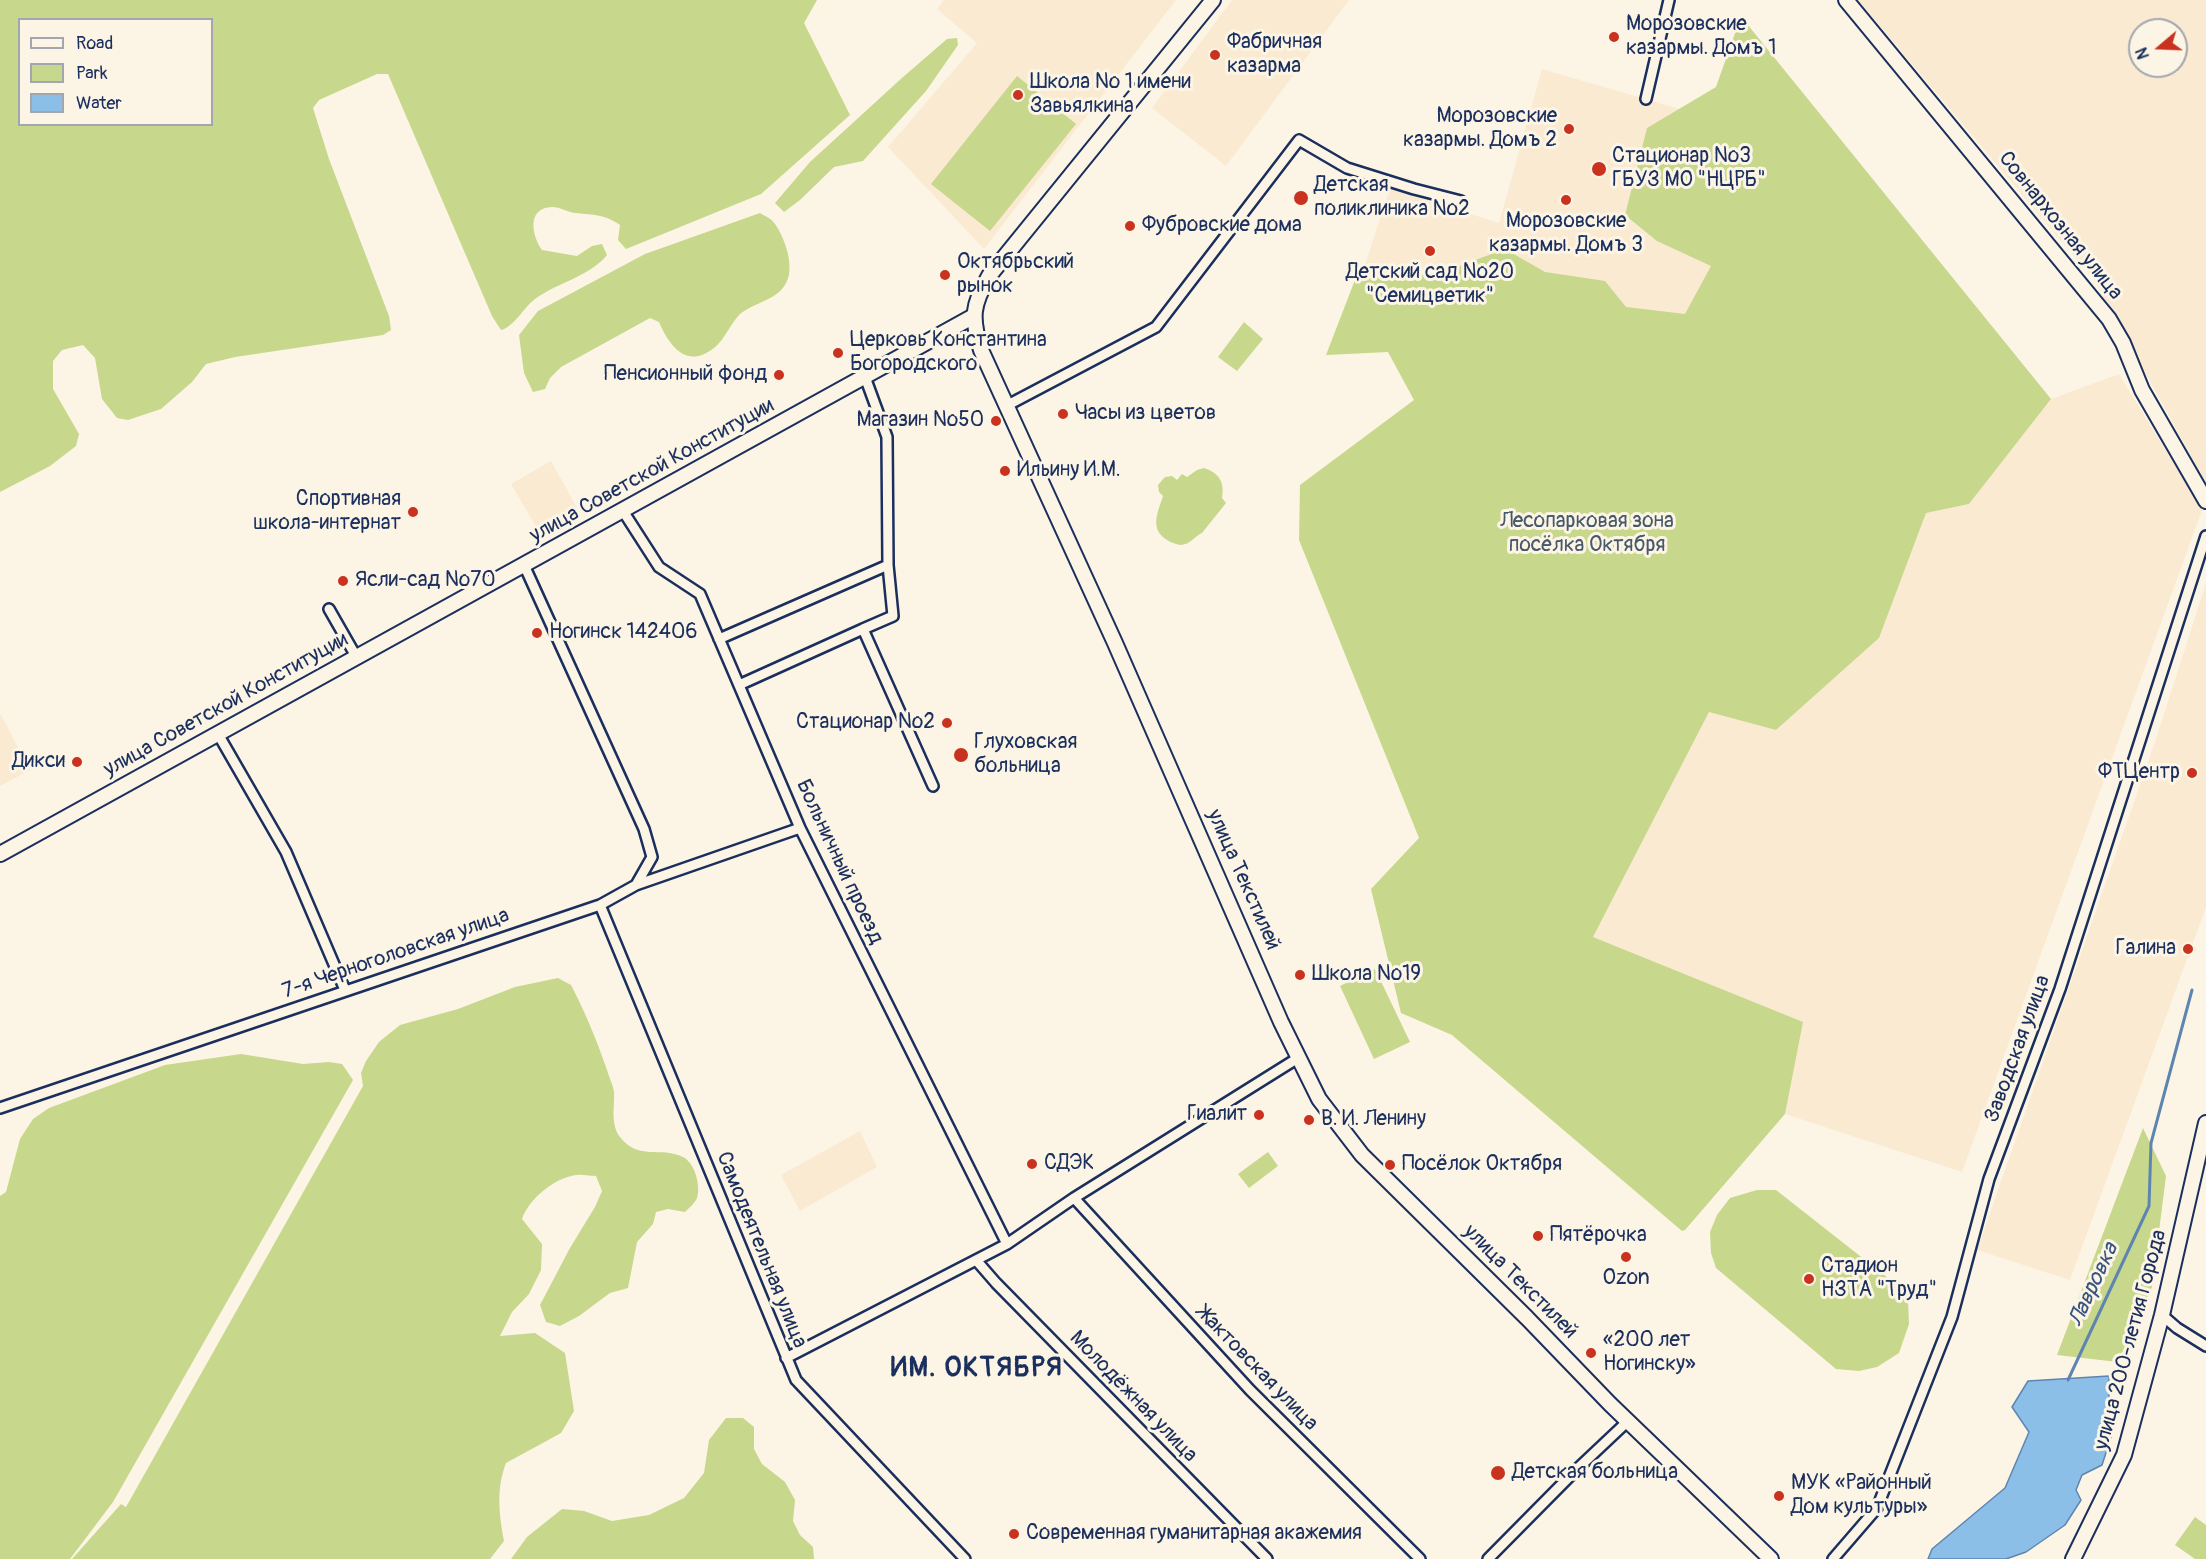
<!DOCTYPE html>
<meta charset="utf-8">
<style>
body{margin:0}
#map{position:relative;width:2206px;height:1559px;overflow:hidden;background:#fcf5e5;font-family:Pangolin,sans-serif}
canvas{display:block}
.legend{position:absolute;left:18px;top:18px;width:195px;height:108px;box-sizing:border-box;background:#fcf5e5;border:2px solid #a2a6af;margin:0;padding:8px 10px;list-style:none;font-size:18px;color:#1b2f5e}
.legend li{display:flex;align-items:center;gap:12px;height:30px}
.legend b{width:30px;border:2px solid #a2a6af}
.north{position:absolute;left:2128px;top:18px;width:60px;height:60px;box-sizing:border-box;background:#fcf5e5;border:2px solid #a2a6af;border-radius:50%;rotate:251deg;font-size:16px;font-weight:700;line-height:24px;text-align:center;color:#1b2f5e}
.north::after{content:'';display:block;margin:auto;width:21px;height:27px;background:#c8321e;clip-path:polygon(50% 0,100% 100%,50% 72%,0 100%)}
</style>
<div id="map">
<canvas width="2206" height="1559"></canvas>
<ul class="legend">
<li><b style="height:8px;background:#fcf5e5"></b>Road</li>
<li><b style="height:16px;background:#c7d78c"></b>Park</li>
<li><b style="height:16px;background:#8bbfe8"></b>Water</li>
</ul>
<div class="north">N</div>
</div>
<script>
const ctx = document.querySelector('canvas').getContext('2d');
ctx.lineJoin = 'round';
function fillPath(path, color) {
  ctx.fillStyle = color;
  ctx.fill(path, 'evenodd');
}
function stroke(path, color, width, dash) {
  ctx.strokeStyle = color;
  ctx.lineWidth = width;
  ctx.lineCap = dash ? 'butt' : 'round';
  ctx.setLineDash(dash || []);
  ctx.stroke(path);
}
function drawText(font, color, halo, rows, align = 'center') {
  ctx.font = font + ' Pangolin,sans-serif';
  ctx.lineWidth = 6;
  ctx.setLineDash([]);
  ctx.textBaseline = 'middle';
  ctx.strokeStyle = halo;
  ctx.fillStyle = color;
  for (const [text, x, y, turn = 0] of rows) {
    ctx.save();
    ctx.translate(x, y);
    ctx.rotate((+turn || 0) * Math.PI / 180);
    ctx.textAlign = isNaN(turn) ? turn : align;
    if (halo) ctx.strokeText(text, 0, 0);
    ctx.fillText(text, 0, 0);
    ctx.restore();
  }
}
fillPath(new Path2D(`
 M944,0H1176L984,249L888,147L977,43L937,9Z
 M1232,0H1349L1226,166L1152,108Z
 M1858,0H2206V483L2094,280ZM2140,30H2176V66H2140Z
 M1542,69L1697,114L1724,256L1699,341L1351,308L1390,188L1499,223Z
 M2119,374L2202,510L1962,1172L1785,1114L1802,1022L1593,937L1709,712L1776,730L1879,638L1926,513L1969,504L2051,399Z
 M551,461L582,517L543,539L511,484Z
 M2206,583V907L2070,1280L1977,1250L2155,742Z
 M0,713L30,770L0,786Z
 M860,1131L877,1167L800,1211L781,1175Z`), '#faead2');
fillPath(new Path2D(`
 M0,0H817L804,23L850,115L761,194L626,249L618,240L620,225C604,214 595,215 575,213C568,212 560,207 552,207C526,208 532,236 542,250L577,256L592,246L602,244L607,255C589,277 558,282 535,299C524,307 514,327 501,330L492,316L388,74H377L319,100L313,108L329,159L389,316L391,330L383,335L235,357L206,364L192,382L161,409L128,420L117,418L102,399L95,358L83,345L62,350L53,361V389L79,434L76,446L50,466L0,492ZM20,20H212V124H20Z
 M1740,19L1742,21L1743,19L2051,399L1969,504L1926,513L1879,638L1776,730L1709,712L1593,937L1803,1022L1785,1114L1685,1230L1682,1231L1452,1035L1401,1013L1371,889L1419,838L1299,540L1300,485L1414,400L1388,352L1326,355L1360,267L1385,274L1435,275L1505,249L1545,272L1605,281L1626,307L1685,314L1711,266L1657,241L1625,215L1647,128L1716,87Z
 M957,38L958,45L926,91L863,161L834,167L800,200L784,212L775,203L810,162L903,77L947,39Z
 M1017,76L1076,124L990,231L931,184Z
 M760,213C765,216 772,219 775,224C785,238 796,269 785,285C775,301 752,303 739,315C730,325 724,340 714,348C686,370 669,345 659,322L650,318L561,367L550,378L545,389L533,392L524,373L519,335L538,311L645,254Z
 M1244,322L1263,339L1237,371L1218,357Z
 M1204,468C1219,473 1225,482 1222,498L1226,503L1202,533C1195,536 1191,544 1181,545C1178,545 1170,542 1167,540C1149,529 1158,512 1163,496L1159,492L1158,485L1165,477L1172,476L1177,480L1182,474L1187,477L1197,470Z
 M1375,969L1410,1042L1374,1059L1340,986Z
 M558,978L571,985C585,1012 597,1041 607,1070C609,1077 613,1085 614,1092C615,1106 610,1124 620,1137C638,1161 661,1146 683,1157C695,1163 701,1186 697,1198C695,1203 689,1208 685,1212L668,1209L656,1212L653,1224L637,1242L628,1288L610,1293L579,1316L560,1326L546,1322L540,1305L570,1248L595,1207L602,1191L596,1176C590,1176 582,1174 576,1175C554,1178 529,1199 522,1219L542,1244L541,1270L529,1294L512,1312L500,1336L535,1333L565,1353L574,1411L561,1433L506,1463C496,1489 499,1514 504,1541L490,1559H72L121,1504L126,1507L363,1086L361,1073L366,1061L379,1042L400,1025L458,1009L515,987Z
 M241,1054L303,1064L329,1062L342,1064L353,1080L113,1502L70,1559H0V1196L6,1192L20,1139L33,1119L49,1108L165,1065Z
 M2143,1128L2166,1176L2152,1287L2118,1362L2057,1355Z
 M1268,1152L1278,1166L1249,1188L1238,1174Z
 M1757,1190H1776L1902,1289L1908,1300L1909,1324L1899,1353L1877,1367L1859,1371L1836,1369L1716,1268L1711,1253L1710,1232L1717,1215L1730,1198Z
 M726,1418H743L754,1427V1449L762,1464L785,1482L795,1500L793,1521L800,1535L813,1547L814,1559H511L527,1537L562,1509L584,1511L612,1521L649,1515L684,1498L704,1473L709,1440Z
 M2195,1517L2206,1525V1559H2195L2175,1545Z`), '#c7d78c');
const water = new Path2D(`
 M2109,1376V1397L2116,1422L2102,1465L2082,1475L2076,1490L2081,1500L2065,1525L2026,1552L2006,1559H1928L1932,1549L2005,1488L2029,1432L2012,1407L2028,1381Z`);
fillPath(water, '#8bbfe8');
stroke(water, '#5e85b1', 1.5);
stroke(new Path2D(`
 M2068,1380L2149,1206L2151,1143L2192,990`), '#5e85b1', 3);
const street = new Path2D(`
 M1646,99L1669,0
 M1006,406L1156,327L1299,140L1347,168L1414,189L1461,201
 M623,511L659,567L700,594L800,828L1007,1244
 M524,565L644,829L652,857L636,885
 M329,609L357,658
 M863,629L893,616L888,565
 M719,639L888,565L887,437L865,377
 M739,685L863,629L933,786
 M218,734L286,852L345,990
 M600,905L796,1380L965,1559
 M0,1108L600,905L636,885L800,828
 M1074,1198L1250,1390L1420,1559
 M976,1260L996,1283L1267,1559
 M2162,1315L2177,1328L2206,1346
 M786,1358L1007,1244L1074,1198L1298,1058
 M1488,1559L1575,1471L1628,1421
 M1833,1559L1877,1508L1952,1317L1989,1179L2060,989L2206,536`);
const secondary = new Path2D(`
 M1213,0L989,276C972,305 971,318 981,350L1115,643L1281,1022L1319,1099L1362,1155L1527,1318L1610,1404L1771,1559
 M1846,0L2109,319L2123,343L2142,390L2206,501
 M0,854L974,316
 M2073,1559L2124,1455L2162,1315L2206,1123`);
stroke(street, '#1b2f5e', 14);
stroke(secondary, '#1b2f5e', 18);
stroke(street, '#fcf5e5', 9);
stroke(secondary, '#fcf5e5', 14);
for (const [x, y, r, color] of [
 [1614,37,6,"#c8321e"],
 [1215,55,6,"#c8321e"],
 [1018,95,6,"#c8321e"],
 [1569,129,6,"#c8321e"],
 [1599,169,8,"#c8321e"],
 [1301,198,8,"#c8321e"],
 [1566,200,6,"#c8321e"],
 [1130,226,6,"#c8321e"],
 [1430,251,6,"#c8321e"],
 [945,275,6,"#c8321e"],
 [838,353,6,"#c8321e"],
 [779,375,6,"#c8321e"],
 [1063,414,6,"#c8321e"],
 [996,421,6,"#c8321e"],
 [1005,471,6,"#c8321e"],
 [413,512,6,"#c8321e"],
 [343,581,6,"#c8321e"],
 [537,633,6,"#c8321e"],
 [947,723,6,"#c8321e"],
 [961,755,8,"#c8321e"],
 [77,762,6,"#c8321e"],
 [2192,773,6,"#c8321e"],
 [2188,949,6,"#c8321e"],
 [1300,975,6,"#c8321e"],
 [1259,1115,6,"#c8321e"],
 [1309,1120,6,"#c8321e"],
 [1032,1164,6,"#c8321e"],
 [1390,1165,6,"#c8321e"],
 [1538,1236,6,"#c8321e"],
 [1626,1257,6,"#c8321e"],
 [1809,1279,6,"#c8321e"],
 [1591,1353,6,"#c8321e"],
 [1498,1473,8,"#c8321e"],
 [1779,1496,6,"#c8321e"],
 [1014,1534,6,"#c8321e"]
]) {
  const dot = new Path2D();
  dot.arc(x, y, r, 0, 2 * Math.PI);
  ctx.fillStyle = color;
  ctx.fill(dot);
  stroke(dot, '#fcf5e5', 2);
}
drawText('21px', '#1b2f5e', '#fcf5e5', [
 ["Морозовские",1626,25],
 ["казармы. Домъ 1",1626,49],
 ["Фабричная",1227,43],
 ["казарма",1227,67],
 ["Школа № 1 имени",1030,83],
 ["Завьялкина",1030,107],
 ["Морозовские",1557,117,"right"],
 ["казармы. Домъ 2",1557,141,"right"],
 ["Стационар №3",1612,157],
 ["ГБУЗ МО \"НЦРБ\"",1612,181],
 ["Детская",1314,186],
 ["поликлиника №2",1314,210],
 ["Морозовские",1566,222,"center"],
 ["казармы. Домъ 3",1566,246,"center"],
 ["Фубровские дома",1142,226],
 ["Октябрьский",957,263],
 ["рынок",957,287],
 ["Детский сад №20",1430,273,"center"],
 ["\"Семицветик\"",1430,297,"center"],
 ["Церковь Константина",850,341],
 ["Богородского",850,365],
 ["Пенсионный фонд",767,375,"right"],
 ["Часы из цветов",1075,414],
 ["Магазин №50",984,421,"right"],
 ["Ильину И.М.",1017,471],
 ["Спортивная",401,500,"right"],
 ["школа-интернат",401,524,"right"],
 ["Ясли-сад №70",355,581],
 ["Ногинск 142406",549,633],
 ["Стационар №2",935,723,"right"],
 ["Глуховская",974,743],
 ["больница",974,767],
 ["Дикси",65,762,"right"],
 ["ФТЦентр",2180,773,"right"],
 ["Галина",2176,949,"right"],
 ["Школа №19",1312,975],
 ["Гиалит",1247,1115,"right"],
 ["В. И. Ленину",1321,1120],
 ["СДЭК",1044,1164],
 ["Посёлок Октября",1402,1165],
 ["Пятёрочка",1550,1236],
 ["Стадион",1821,1267],
 ["НЗТА \"Труд\"",1821,1291],
 ["Ozon",1626,1279,"center"],
 ["«200 лет",1603,1341],
 ["Ногинску»",1603,1365],
 ["Детская больница",1512,1473],
 ["МУК «Районный",1791,1484],
 ["Дом культуры»",1791,1508],
 ["Современная гуманитарная акажемия",1026,1534]
], 'left');
drawText('21px', '#1b2f5e', '#fcf5e5', [
 ["Совнархозная улица",2060,226,51],
 ["улица Советской Конституции",652,471,-29],
 ["улица Советской Конституции",226,705,-29],
 ["Больничный проезд",839,862,65],
 ["улица Текстилей",1243,880,66],
 ["7-я Черноголовская улица",396,954,-19],
 ["Заводская улица",2018,1049,-70],
 ["Самодеятельная улица",761,1250,68],
 ["улица Текстилей",1520,1282,45],
 ["улица 200-летия Города",2131,1340,-75],
 ["Жактовская улица",1257,1369,46],
 ["Молодёжная улица",1133,1397,46]
]);
drawText('21px', '#46596a', '#fcf5e5', [
 ["Лесопарковая зона",1587,522],
 ["посёлка Октября",1587,546]
]);
drawText('italic 22px', '#375380', '#fcf5e5', [
 ["Лавровка",2094,1285,-65]
]);
ctx.letterSpacing = '1.5px';
drawText('bold 27px', '#1b2f5e', '#fcf5e5', [
 ["ИМ. ОКТЯБРЯ",977,1369]
]);
ctx.letterSpacing = '0px';
</script>
